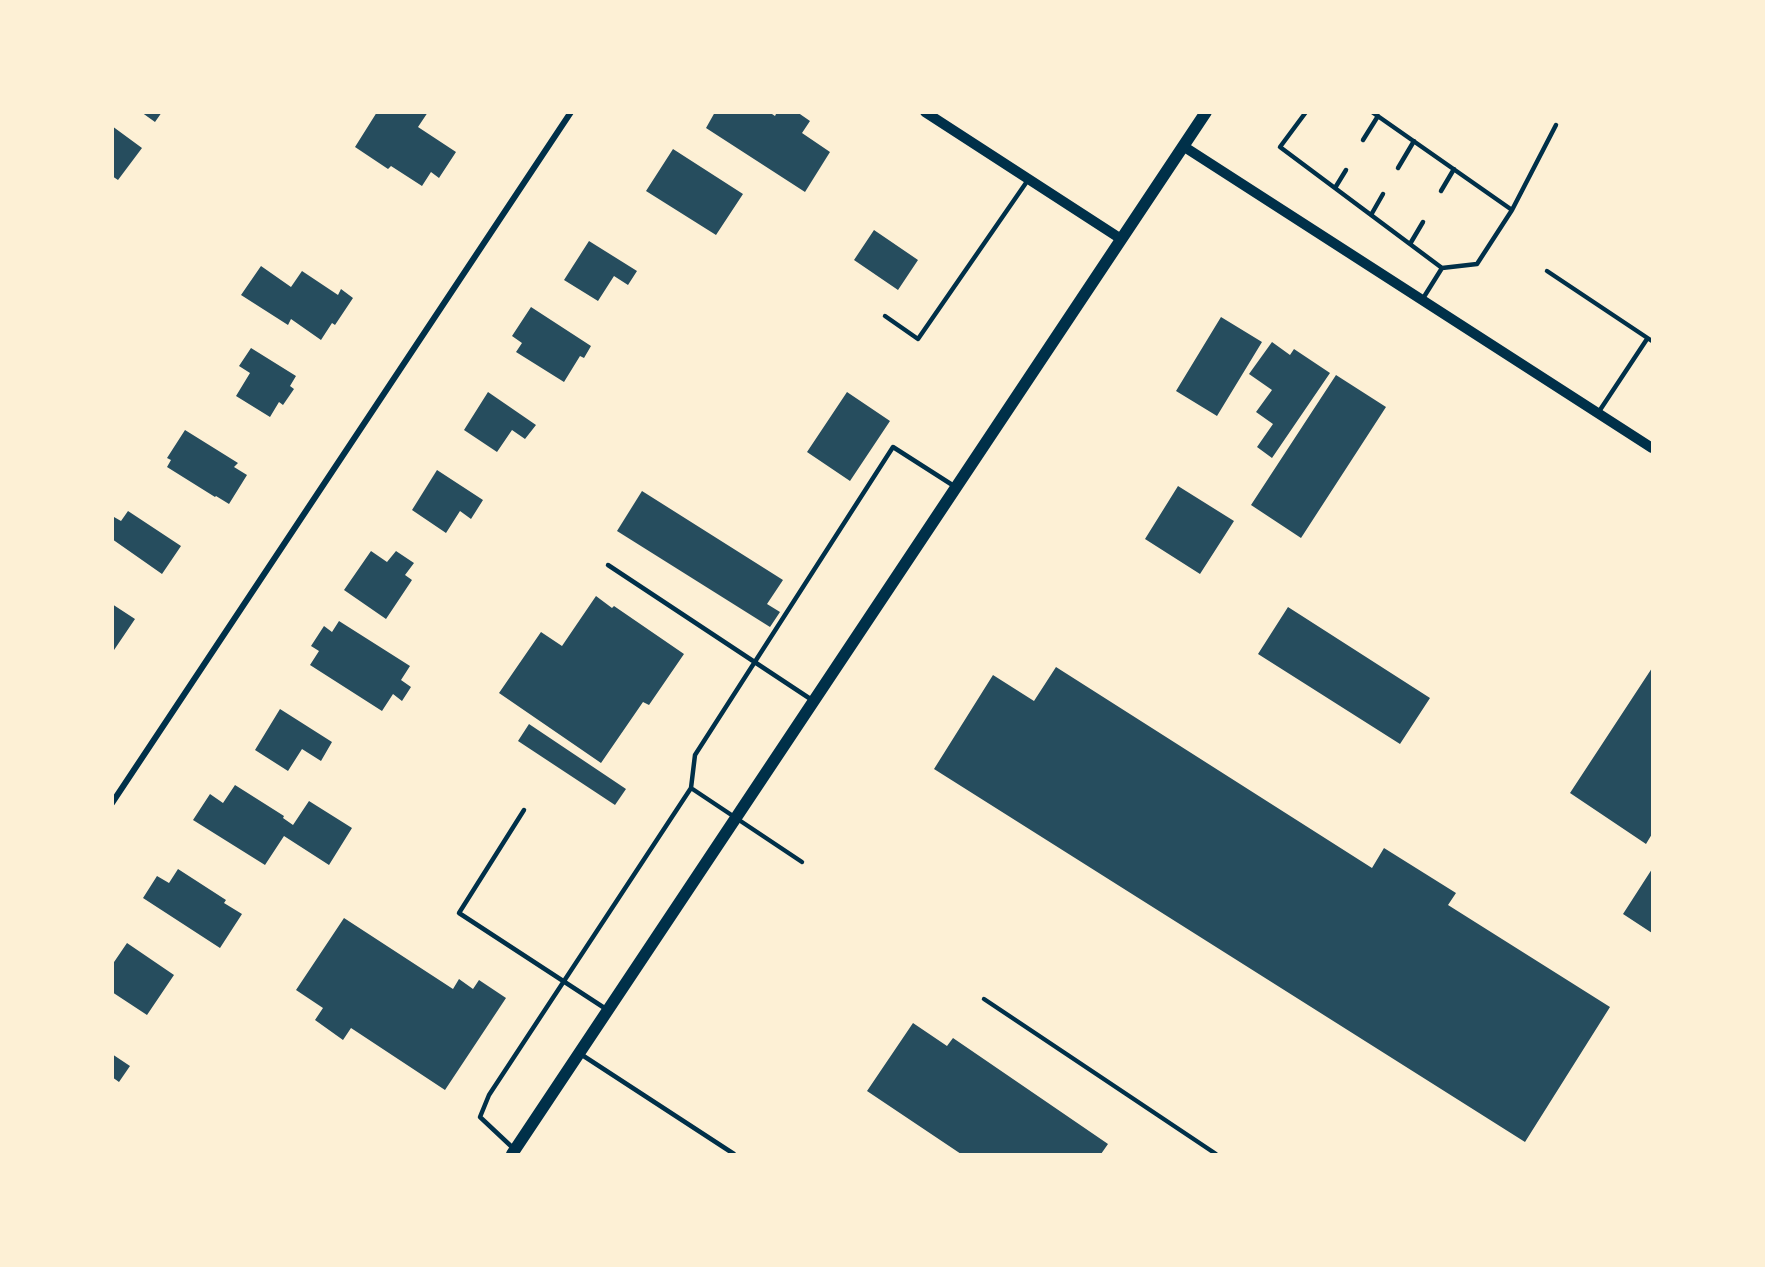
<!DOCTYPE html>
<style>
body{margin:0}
#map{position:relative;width:1765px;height:1267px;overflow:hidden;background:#fdf0d5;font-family:Quicksand,sans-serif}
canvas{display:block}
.frame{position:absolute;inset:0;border:114px solid #fdf0d5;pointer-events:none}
</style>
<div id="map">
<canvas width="1765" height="1267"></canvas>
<div class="frame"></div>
</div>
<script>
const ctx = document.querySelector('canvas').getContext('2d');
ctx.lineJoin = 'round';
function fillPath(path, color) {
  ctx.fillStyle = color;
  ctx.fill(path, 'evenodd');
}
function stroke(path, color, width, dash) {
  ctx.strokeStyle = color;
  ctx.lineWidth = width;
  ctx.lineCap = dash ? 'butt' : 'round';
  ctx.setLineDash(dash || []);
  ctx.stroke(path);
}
fillPath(new Path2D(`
 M141,112H162L155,122Z
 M377,112H428L418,127L456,152L439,178L431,172L422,186L391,166L388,169L355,147Z
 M715,112H769L775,116L777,112H797L810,121L802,133L830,152L805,192L706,128Z
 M112,126L142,148L118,180L112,176Z
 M673,149L743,194L716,235L646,191Z
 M874,230L918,260L898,290L854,260Z
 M589,241L637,271L628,285L614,276L598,301L564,280Z
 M261,266L291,287L302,271L338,295L341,289L353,298L335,325L332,323L321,340L291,319L288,325L241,295Z
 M531,307L591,346L584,358L580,356L564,382L516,352L522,343L512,336Z
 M1221,317L1262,342L1217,416L1176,391Z
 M1272,342L1290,355L1294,349L1330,373L1272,458L1257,447L1273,424L1256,412L1272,390L1249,374Z
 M251,348L296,376L290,386L294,389L283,405L279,402L270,417L236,396L250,373L239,366Z
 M1336,375L1386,407L1301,538L1251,505Z
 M488,392L536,425L525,439L512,430L497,452L464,430Z
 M847,392L890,421L850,481L807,452Z
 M185,430L238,463L234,467L247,475L229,504L216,496L215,497L167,467L171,460L167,458Z
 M437,470L483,500L471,519L460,511L446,533L412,510Z
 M1178,486L1234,521L1200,574L1145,539Z
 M642,491L783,580L767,604L780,612L770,627L617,531Z
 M128,511L181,546L162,574L112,539V519L114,517L121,521Z
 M371,551L387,562L396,551L414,563L405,575L412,580L386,619L344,590Z
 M596,596L612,608L614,606L684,654L649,705L643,702L601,763L499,693L541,632L562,646Z
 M112,604L135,619L112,653Z
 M1288,607L1430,698L1400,744L1258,654Z
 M339,621L410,666L401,680L411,687L402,701L393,694L382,711L310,665L319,651L311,646L324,626L332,632Z
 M1056,667L1372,868L1384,848L1456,893L1448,905L1610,1007L1525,1142L934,769L993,675L1034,701Z
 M1652,668V834L1646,844L1570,793Z
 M280,709L332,742L321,761L302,749L288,771L255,750Z
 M529,724L626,789L615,805L518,741Z
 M235,785L284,816L283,818L293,825L309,801L352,828L329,865L284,836L265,865L193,820L210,794L223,803Z
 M178,869L226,900L224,903L242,914L220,948L143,898L157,876L169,883Z
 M1652,869V933L1623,914Z
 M344,918L453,989L459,979L473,989L479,980L506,998L445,1090L351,1028L343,1040L315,1020L323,1008L296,990Z
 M127,943L174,975L147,1015L112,992V965Z
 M913,1023L947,1046L953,1038L1108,1144L1101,1154H961L867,1091Z
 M112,1054L130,1066L119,1082L112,1077Z`), '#264d5e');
stroke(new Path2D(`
 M1306,112L1280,147L1442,268L1422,300
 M1372,112L1512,210L1477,264L1442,268
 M1363,140L1378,116
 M1398,168L1414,141
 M1335,188L1346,170
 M1441,191L1454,169
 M1512,210L1556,125
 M1371,215L1383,194
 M1410,244L1423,222
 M1547,271L1652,341
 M885,316L918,339L1028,180
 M1598,413L1647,339
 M608,565L812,700
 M691,788L695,755L893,447L954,486
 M524,810L459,913L606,1009
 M984,999L1216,1154
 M579,1053L734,1154
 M513,1148L480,1117L489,1095L691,788L802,862`), '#003049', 4.5);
stroke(new Path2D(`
 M112,803L571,112`), '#003049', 6);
stroke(new Path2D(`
 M925,112L1121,239
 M1183,146L1652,448`), '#003049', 10);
stroke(new Path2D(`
 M512,1154L1206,112`), '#003049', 12);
</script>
